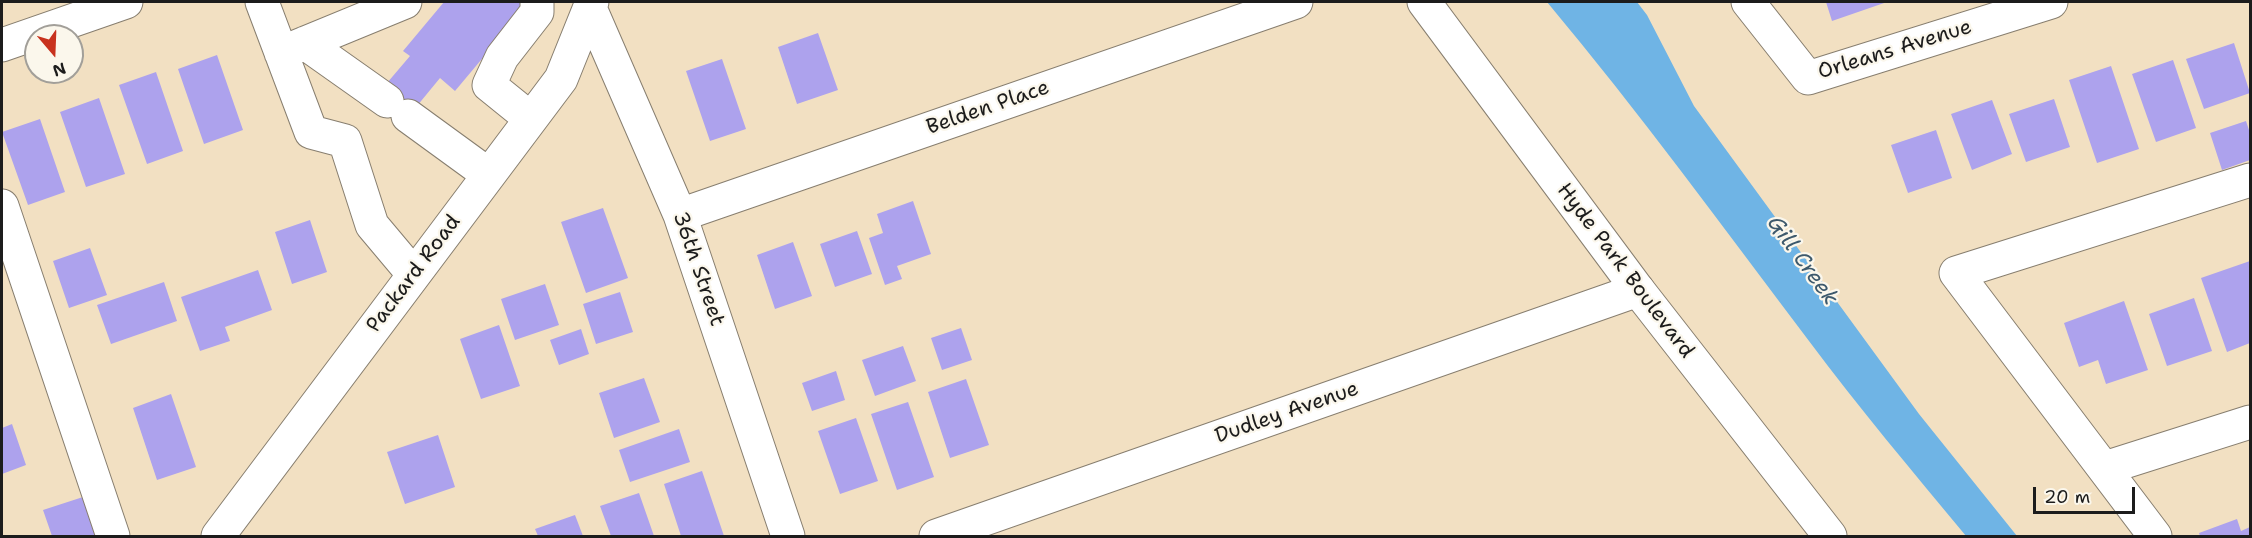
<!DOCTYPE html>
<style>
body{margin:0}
#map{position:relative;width:2252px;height:538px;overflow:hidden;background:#f2e0c2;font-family:"Shantell Sans",sans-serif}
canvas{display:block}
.frame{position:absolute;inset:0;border:3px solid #1c1c1c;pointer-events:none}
.north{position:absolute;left:24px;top:24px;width:60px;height:60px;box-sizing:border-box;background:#fbf7ec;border:2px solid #a29f99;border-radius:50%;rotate:161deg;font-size:16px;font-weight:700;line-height:24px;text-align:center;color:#1c1c1c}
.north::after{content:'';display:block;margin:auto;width:21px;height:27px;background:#c8321e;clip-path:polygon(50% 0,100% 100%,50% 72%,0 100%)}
.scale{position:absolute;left:2033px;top:487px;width:102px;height:27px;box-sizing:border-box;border:3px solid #1c1c1c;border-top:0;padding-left:8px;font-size:18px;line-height:21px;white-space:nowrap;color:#1c1c1c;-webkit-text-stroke:4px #fbf7ec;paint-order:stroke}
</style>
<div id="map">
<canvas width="2252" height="538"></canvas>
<div class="frame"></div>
<div class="north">N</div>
<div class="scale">20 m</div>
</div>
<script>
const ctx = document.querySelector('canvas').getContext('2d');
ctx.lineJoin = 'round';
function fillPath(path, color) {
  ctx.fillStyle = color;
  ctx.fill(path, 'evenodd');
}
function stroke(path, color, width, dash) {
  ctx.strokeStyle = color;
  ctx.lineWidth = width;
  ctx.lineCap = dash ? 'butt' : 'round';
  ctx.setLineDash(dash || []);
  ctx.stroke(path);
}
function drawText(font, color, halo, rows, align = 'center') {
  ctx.font = font + ' "Shantell Sans",sans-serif';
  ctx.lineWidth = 4.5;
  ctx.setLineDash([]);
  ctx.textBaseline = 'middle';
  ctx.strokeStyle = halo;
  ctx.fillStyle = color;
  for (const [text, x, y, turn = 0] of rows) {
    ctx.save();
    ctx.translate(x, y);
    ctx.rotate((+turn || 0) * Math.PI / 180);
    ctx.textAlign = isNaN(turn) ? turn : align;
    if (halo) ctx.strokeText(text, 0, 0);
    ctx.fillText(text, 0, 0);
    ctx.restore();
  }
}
fillPath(new Path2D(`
 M1547,2H1637L1647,15L1694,106L1919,414L2017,536H1966C1913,472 1859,408 1809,341C1723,227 1639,112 1547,2Z`), '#6fb4e5');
fillPath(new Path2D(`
 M444,2H525L528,4L455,91L440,78L403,123L387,83L410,56L403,51Z
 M1826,2H1887L1832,21Z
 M818,33L838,90L797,104L778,47Z
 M2234,43L2250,93L2204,109L2186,59Z
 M217,55L243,130L204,144L178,69Z
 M722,59L746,129L710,141L686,71Z
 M2173,60L2196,128L2156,142L2132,74Z
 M2111,66L2139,149L2097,163L2069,80Z
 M156,72L183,151L147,164L119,85Z
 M99,98L125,174L86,187L60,112Z
 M2054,99L2070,147L2026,162L2009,114Z
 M1992,100L2012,154L1972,170L1951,114Z
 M40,119L65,192L28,205L2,132Z
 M2246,121L2250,133V160L2222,170L2210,133Z
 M1936,130L1952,178L1908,193L1891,145Z
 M913,201L931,254L897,266L902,279L885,285L869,238L883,233L877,214Z
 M603,208L628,278L586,293L561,222Z
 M310,220L327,272L292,284L275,232Z
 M857,231L872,274L835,287L820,244Z
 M793,242L812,296L775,309L757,255Z
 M90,248L107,295L69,308L53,261Z
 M2250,261V343L2227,352L2201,278Z
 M258,270L272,310L225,327L230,341L200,351L181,297Z
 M164,282L177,321L111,344L97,305Z
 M545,284L559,325L515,340L501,299Z
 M620,292L633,332L596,344L583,304Z
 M2194,298L2212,351L2167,366L2149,314Z
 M2124,301L2148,370L2106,384L2098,360L2079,367L2064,323Z
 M499,325L520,386L481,399L460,339Z
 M961,328L972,360L942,370L931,338Z
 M581,329L589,354L559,365L550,340Z
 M903,346L916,381L875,396L862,360Z
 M836,371L845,400L812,411L802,383Z
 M644,378L660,422L614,438L599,393Z
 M966,379L989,445L950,458L928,392Z
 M171,394L196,467L157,480L133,408Z
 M908,402L934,477L897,490L871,414Z
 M856,418L878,481L840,494L818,431Z
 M12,424L26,465L2,474V428Z
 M679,429L690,462L630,482L619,450Z
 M438,435L455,487L405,504L387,452Z
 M702,471L724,536H681L664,484Z
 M639,493L654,536H611L600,506Z
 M83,497L97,536H52L43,510Z
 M575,515L583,536H538L535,529Z
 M2237,519L2241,531L2250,527V536H2200L2199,533Z`), '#ada2ed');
const minor = new Path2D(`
 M262,2L311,132L345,141L372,225L414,275
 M1748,2L1808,78L2051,2
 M590,8L680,215L788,536
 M305,43L387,101
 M2,45L126,2
 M281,53L405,2
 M408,116L489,175
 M531,119L489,85L502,57L537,12V2
 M2,206L113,536
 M680,215L1296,2
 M2105,468L2250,422
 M218,536L561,79L592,2
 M936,536L1638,290
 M2155,536L1956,273L2250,180`);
const major = new Path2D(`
 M1424,2L1638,290L1830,536`);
stroke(minor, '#877e6f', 35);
stroke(major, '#877e6f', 35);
stroke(minor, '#fff', 33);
stroke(major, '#fff', 33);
drawText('21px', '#1c1c1c', '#fbf7ec', [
 ["Orleans Avenue",1895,50,-17],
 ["Belden Place",988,108,-19],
 ["36th Street",698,269,71],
 ["Hyde Park Boulevard",1625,271,53],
 ["Packard Road",414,274,-53],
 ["Dudley Avenue",1287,413,-19]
]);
drawText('italic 22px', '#3d596c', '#fbf7ec', [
 ["Gill Creek",1802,261,54]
]);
</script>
